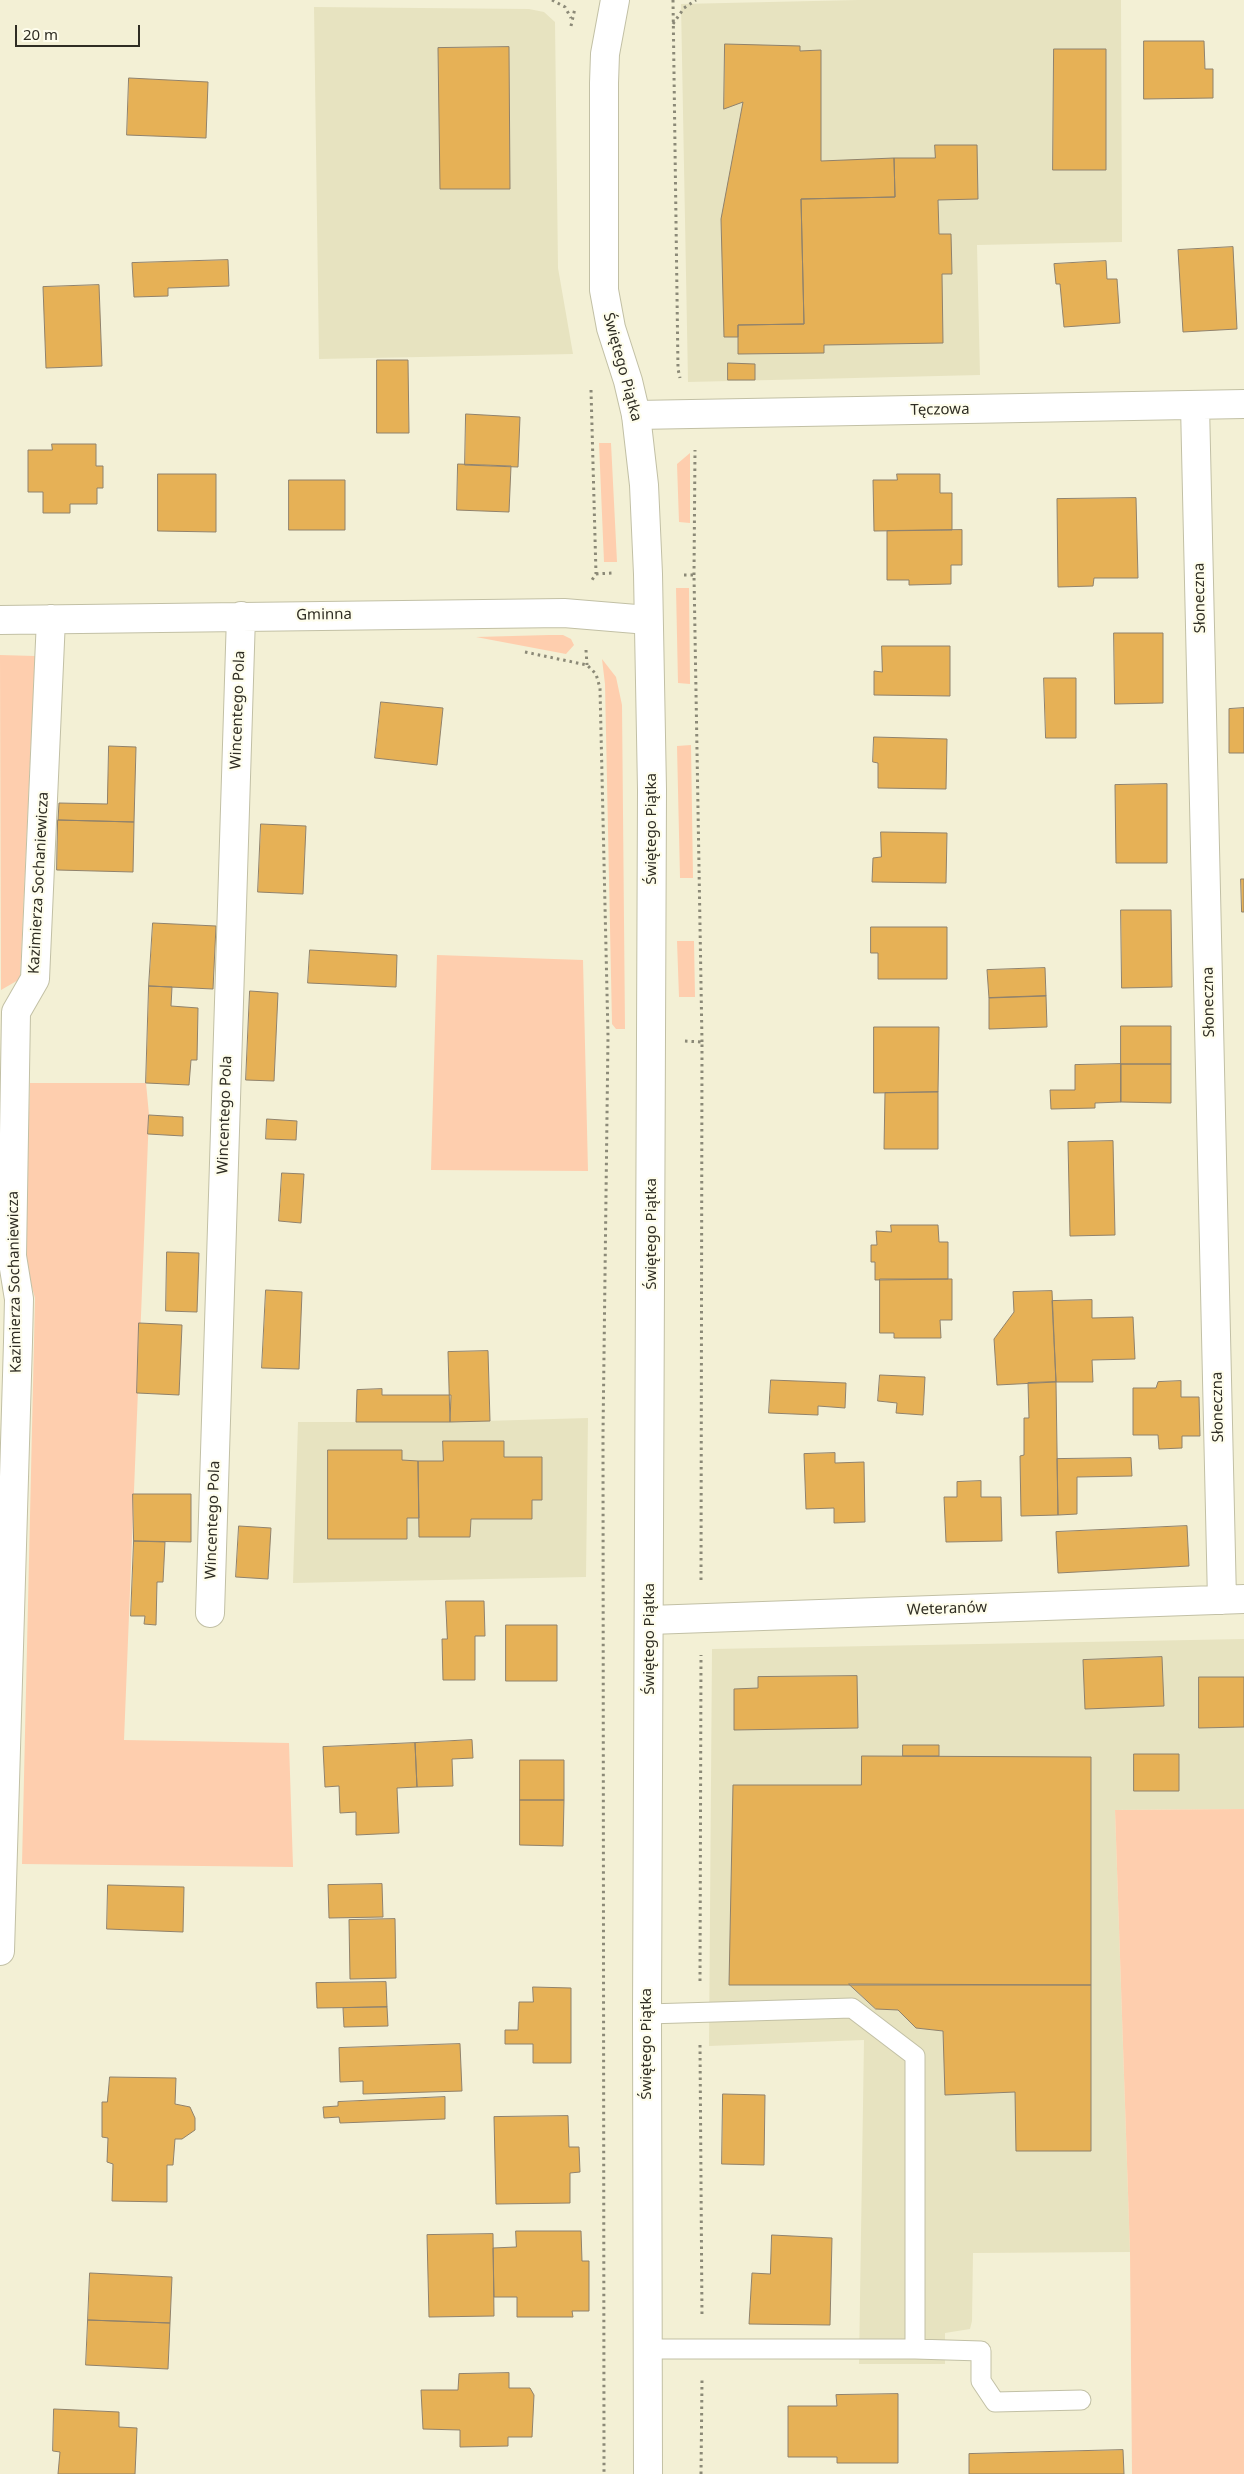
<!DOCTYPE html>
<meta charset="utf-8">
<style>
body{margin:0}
#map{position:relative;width:1244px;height:2474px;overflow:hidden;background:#f3f0d5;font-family:"Noto Sans",sans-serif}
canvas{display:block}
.scale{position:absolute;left:15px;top:25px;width:125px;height:22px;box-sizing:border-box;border:2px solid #2f2d23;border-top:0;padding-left:6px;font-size:15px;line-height:18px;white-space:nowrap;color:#2f2d23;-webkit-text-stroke:4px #fefdec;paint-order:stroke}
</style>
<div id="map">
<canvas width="1244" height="2474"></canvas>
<div class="scale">20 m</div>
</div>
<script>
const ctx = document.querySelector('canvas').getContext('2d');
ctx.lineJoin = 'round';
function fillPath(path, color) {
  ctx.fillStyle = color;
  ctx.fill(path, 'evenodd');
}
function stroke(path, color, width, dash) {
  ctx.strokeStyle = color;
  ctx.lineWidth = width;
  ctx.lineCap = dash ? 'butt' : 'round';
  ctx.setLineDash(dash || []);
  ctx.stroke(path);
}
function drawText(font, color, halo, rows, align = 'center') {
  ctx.font = font + ' "Noto Sans",sans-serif';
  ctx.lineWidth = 4.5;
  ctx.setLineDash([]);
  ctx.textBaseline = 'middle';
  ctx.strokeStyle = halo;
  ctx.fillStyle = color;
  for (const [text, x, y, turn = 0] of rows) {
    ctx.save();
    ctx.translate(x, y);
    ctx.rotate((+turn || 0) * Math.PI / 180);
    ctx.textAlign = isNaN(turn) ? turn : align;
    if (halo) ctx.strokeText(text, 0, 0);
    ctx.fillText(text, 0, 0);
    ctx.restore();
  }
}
fillPath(new Path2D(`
 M858,0H1121L1122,242L977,245L980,375L688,382L681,4Z
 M314,7L529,9L544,12L555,22L558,268L573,354L319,359Z
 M588,1418L586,1577L293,1583L298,1422H450Z
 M1244,1639V1809L1115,1810L1130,2252L973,2253L972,2321L970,2329L945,2333V2364H859L864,2040L709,2046L712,1649Z`), '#e7e3c0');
fillPath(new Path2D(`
 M599,443H611L617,562H604Z
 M690,453V523L679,522L677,464Z
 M676,588H689L690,684L678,683Z
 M549,635H563L571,639L574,645L566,654L476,637Z
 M0,655L35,656L20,979L1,990Z
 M602,659L616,677L622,705L625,1029H616L612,1024L605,684Z
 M691,745L693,878H680L677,746Z
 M677,941H694L695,997H679Z
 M437,955L583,960L588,1171L431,1170Z
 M30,1083H146L149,1115L124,1740L289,1743L293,1867L22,1864L35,1298L24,1259Z
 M1244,1809V2474H1132L1130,2252L1115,1810Z`), '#feceae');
const building = new Path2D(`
 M1144,41H1204L1205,69H1213V98L1144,99Z
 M725,44L800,46V51L821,50V161L894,158L895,197L801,199L804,324L738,325V337H724L721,219L743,102L724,109Z
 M509,47L510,189H440L438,48Z
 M1054,49H1106V170H1053Z
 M129,78L208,82L206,138L127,135Z
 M935,145H977L978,199L938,200L939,234H951L952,274H942L943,343L824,345V353L738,354V325L804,324L801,199L895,197L894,158H935Z
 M1233,247L1237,329L1183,332L1178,250Z
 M228,260L229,286L168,288V296L134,297L132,263Z
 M1106,261L1107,279H1117L1120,323L1064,327L1060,284H1056L1054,264Z
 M99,285L102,366L46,368L43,287Z
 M377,360H408L409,433H377Z
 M728,363L755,364V380H728Z
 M466,414L520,417L518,467L465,465Z
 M52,444H96V466H103V488H97V504H70V513H43V492H28V450H52Z
 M458,464L511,466L509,512L457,510Z
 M158,474H216V532L158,531Z
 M897,474H940V493H952V530L874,531L873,480H897Z
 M289,480H345V530H289Z
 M1136,498L1138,578H1094L1093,586L1058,587L1057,499Z
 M962,530V565H951V584L909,585V580H887V531Z
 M1114,633H1163V703L1115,704Z
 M882,646H950V696L874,695V671L882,672Z
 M1044,678H1076V738H1046Z
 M381,702L443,708L437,765L375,758Z
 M1244,708V753H1229V709Z
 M874,737L947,739L946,789L878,788V763L873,762Z
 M109,746L136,747L134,822L58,820L59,803L107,804Z
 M1167,784V863H1116L1115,785Z
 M58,820L134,822L133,872L57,870Z
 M261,824L306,826L303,894L258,892Z
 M881,832L947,833L946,883L872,882L873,858L881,857Z
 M1241,879H1244V912H1242Z
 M1121,910H1171L1172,987L1122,988Z
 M153,923L216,926L213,989L149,986Z
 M871,927H947V979H878V953H871Z
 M310,950L397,955L396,987L308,983Z
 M1045,968L1046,996L989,998L987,970Z
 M149,986L172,987L171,1006L198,1008L197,1060H191L189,1085L146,1083Z
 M250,991L278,993L274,1081L246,1080Z
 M1046,996L1047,1027L989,1029V998Z
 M1121,1026H1171V1064H1121Z
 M874,1027H939L938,1092L874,1093Z
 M1121,1064H1171V1103L1121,1102Z
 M1121,1064V1102L1095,1103V1108L1051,1109L1050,1090H1075V1065Z
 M938,1092V1149H884L885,1093Z
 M149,1115L183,1117V1136L148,1134Z
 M267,1119L297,1121L296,1140L266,1139Z
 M1113,1141L1115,1235L1070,1236L1068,1142Z
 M282,1173L304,1174L301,1223L279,1221Z
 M891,1225H938L939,1242H948V1279L875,1280V1262H871V1245H877L876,1231L891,1232Z
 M167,1252L199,1253L197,1312L166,1311Z
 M880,1279H952V1320H940L941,1338H894V1333H880Z
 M266,1290L302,1292L299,1369L262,1368Z
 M1052,1291L1056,1382L997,1385L994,1339L1014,1312L1013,1292Z
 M1092,1300V1318L1133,1317L1135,1359L1092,1360L1093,1382H1056L1052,1301Z
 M139,1323L182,1325L179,1395L137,1393Z
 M488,1351L490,1421L450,1422L448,1352Z
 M880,1375L925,1377L923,1415L896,1413L897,1403L878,1401Z
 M771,1380L846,1383L845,1408L818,1406V1415L769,1413Z
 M1181,1381V1397H1199L1200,1436H1182V1448L1159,1449L1158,1435H1133V1388H1156L1158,1382Z
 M1056,1382L1058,1515L1021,1516L1020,1456L1024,1455V1418H1029L1028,1383Z
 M382,1389V1395H451L450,1422H356L357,1390Z
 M443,1441H504V1457H542V1500H532V1519H471L470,1537H419L418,1461H443Z
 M328,1450H402V1460L418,1461L419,1518H407V1539H328Z
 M835,1453V1463L864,1462L865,1522L834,1523V1508L806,1509L804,1454Z
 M1131,1458L1132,1476L1077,1477V1514L1058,1515L1057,1459Z
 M981,1481V1497H1001L1002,1541L946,1542L944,1497H957V1482Z
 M133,1494H191V1542L134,1541Z
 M239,1526L271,1528L268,1579L236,1577Z
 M1187,1526L1189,1566L1058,1573L1056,1532Z
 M134,1541L165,1542L163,1582H157L156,1625L144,1624L145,1616H131Z
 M446,1601H484L485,1636H475V1680H443L442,1639H447Z
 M506,1625H557V1681H506Z
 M1162,1657L1164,1706L1085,1709L1083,1660Z
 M857,1676L858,1728L734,1730V1689L758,1688V1677Z
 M1199,1677H1244V1727L1199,1728Z
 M472,1740L473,1758L452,1759L453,1786L417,1787L415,1743Z
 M415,1743L417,1787L397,1788L399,1833L356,1835V1812L340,1813L339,1786L325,1787L323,1747Z
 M903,1745H939V1756H903Z
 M1134,1754H1179V1791H1134Z
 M862,1756L1091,1757V1985H729L733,1785H861Z
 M520,1760H564V1800H520Z
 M520,1800H564L563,1846L520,1845Z
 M382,1884L383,1917L329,1918L328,1885Z
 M108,1885L184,1887L183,1932L107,1929Z
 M395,1919L396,1978L350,1979L349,1920Z
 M386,1982L387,2007L317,2008L316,1983Z
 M849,1984L1091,1985V2151H1016L1015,2092L945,2095L943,2031L916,2028L898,2010L876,2009Z
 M533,1987L571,1988V2063H533V2044H505V2030H518L519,2002H533Z
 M387,2007L388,2026L344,2027L343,2008Z
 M460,2044L462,2091L363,2094V2081L340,2082L339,2048Z
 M110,2077L176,2078L175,2104L190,2107L195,2118V2130L182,2139H175L173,2165H167V2202L112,2201L113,2164L107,2162L108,2138L102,2137V2102H107Z
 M723,2094L765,2095L764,2165L722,2164Z
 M445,2097V2119L340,2123L339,2117L324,2118L323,2107L338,2106V2102Z
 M568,2116L569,2147H579L580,2172L570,2173V2203L496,2204L494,2117Z
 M516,2231H581L582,2261H589V2311H572L573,2317H517V2297H494L493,2248L516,2247Z
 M493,2234L494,2316L429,2317L427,2235Z
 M772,2235L832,2238L830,2325L749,2324L752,2273L770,2274Z
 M90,2273L172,2277L170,2323L88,2320Z
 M88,2320L170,2323L168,2369L86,2365Z
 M509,2373V2388H530L534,2395L532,2437H508V2446L460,2447V2430L423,2429L421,2390H458L459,2374Z
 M898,2394V2463H837V2457H788V2406H837L836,2395Z
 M54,2409L119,2412V2427L137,2428L135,2474H58L60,2452L53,2451Z
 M1123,2450L1124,2474H969V2454Z`);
fillPath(building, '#e6b156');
stroke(building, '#90826c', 1);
const lane = new Path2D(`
 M647,2014L852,2008L915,2056V2349H648
 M915,2349L981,2351V2381L995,2402L1081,2400`);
const street = new Path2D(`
 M1195,405L1222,1600
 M636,415L1244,404
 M0,620L564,613L648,620
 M210,1613L241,616
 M650,1620L1244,1599
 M0,1951L18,1342L19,1299L12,1256L16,1012L35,979L51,619`);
const secondary = new Path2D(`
 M615,0L605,54L604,83V290L611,328L628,381L636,415L644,485L648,574L652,790L647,2014L648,2474`);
stroke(lane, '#c2c0a5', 21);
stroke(street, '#c2c0a5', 30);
stroke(secondary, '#c2c0a5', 30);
stroke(new Path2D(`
 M552,0L565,7L571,18
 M673,0L678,369L680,378
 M673,24L684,8L696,0
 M571,26L575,8
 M591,390L596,574L592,580
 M596,574L613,573
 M684,575H694L702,1042
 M694,575L695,450
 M586,650L587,665
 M525,652L587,665L596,674L600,688L608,1036L603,1434L604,2474
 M685,1041L702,1042L701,1583
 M700,1981L701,1655
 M700,2045L702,2318
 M701,2474L702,2380`), '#8b8977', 3, [2.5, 4]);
stroke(lane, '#fff', 19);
stroke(street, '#fff', 28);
stroke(secondary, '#fff', 28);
drawText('15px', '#2f2d23', '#fefdec', [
 ["Świętego Piątka",622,367,75],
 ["Tęczowa",940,410,-1],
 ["Słoneczna",1200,598,-91],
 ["Gminna",324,615,-1],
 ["Wincentego Pola",238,710,-88],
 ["Świętego Piątka",652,829,-90],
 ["Kazimierza Sochaniewicza",39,883,-87],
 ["Słoneczna",1209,1002,-91],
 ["Wincentego Pola",225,1115,-88],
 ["Świętego Piątka",652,1234,-90],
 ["Kazimierza Sochaniewicza",15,1282,-91],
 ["Słoneczna",1218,1407,-91],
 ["Wincentego Pola",213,1520,-88],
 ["Weteranów",947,1609,-2],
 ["Świętego Piątka",650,1639,-90],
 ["Świętego Piątka",647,2044,-90]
]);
</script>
